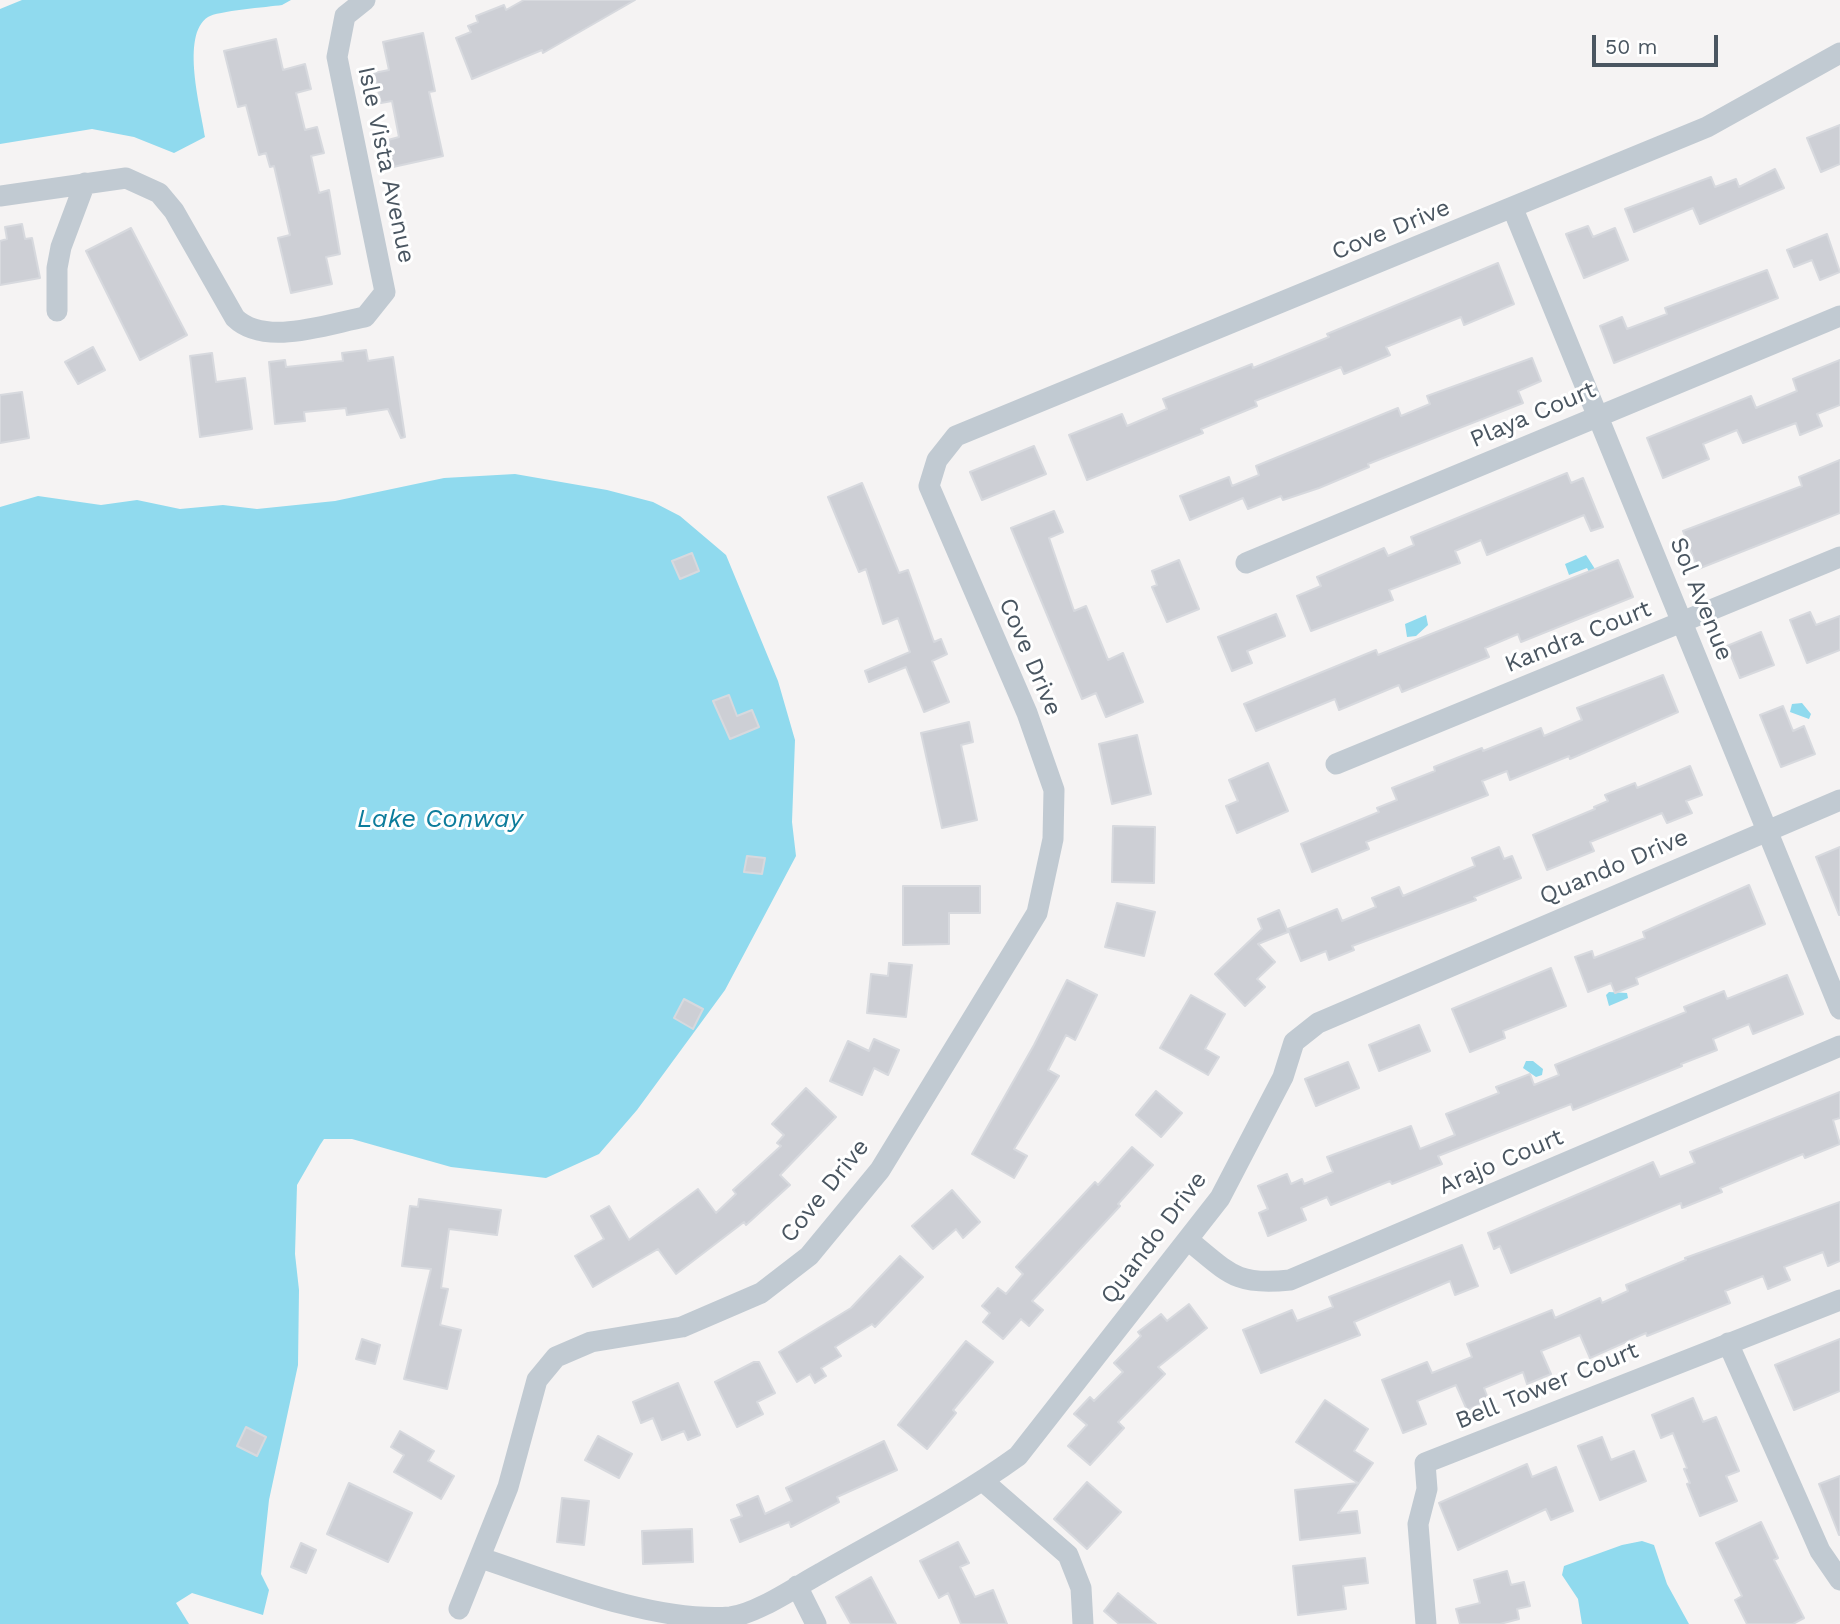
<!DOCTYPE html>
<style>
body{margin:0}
#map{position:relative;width:1840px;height:1624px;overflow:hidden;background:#f5f3f3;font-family:"Work Sans",sans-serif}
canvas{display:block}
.scale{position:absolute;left:1592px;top:35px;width:126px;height:32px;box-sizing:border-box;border:4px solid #4a5661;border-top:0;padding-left:9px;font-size:21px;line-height:24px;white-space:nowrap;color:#4a5661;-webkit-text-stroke:5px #fff;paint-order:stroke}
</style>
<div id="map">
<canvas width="1840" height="1624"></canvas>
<div class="scale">50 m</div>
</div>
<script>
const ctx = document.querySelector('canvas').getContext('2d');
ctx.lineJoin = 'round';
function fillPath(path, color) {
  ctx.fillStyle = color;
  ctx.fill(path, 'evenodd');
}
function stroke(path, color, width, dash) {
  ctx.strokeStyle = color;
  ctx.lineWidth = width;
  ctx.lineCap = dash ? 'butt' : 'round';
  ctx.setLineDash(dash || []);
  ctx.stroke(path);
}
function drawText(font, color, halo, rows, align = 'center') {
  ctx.font = font + ' "Work Sans",sans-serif';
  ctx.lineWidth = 6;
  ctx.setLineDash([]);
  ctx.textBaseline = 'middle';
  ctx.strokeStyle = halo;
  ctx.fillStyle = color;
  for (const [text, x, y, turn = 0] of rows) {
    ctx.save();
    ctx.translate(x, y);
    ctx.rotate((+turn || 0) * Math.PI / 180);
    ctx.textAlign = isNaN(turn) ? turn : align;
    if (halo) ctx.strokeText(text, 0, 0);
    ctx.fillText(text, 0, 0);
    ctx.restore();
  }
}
fillPath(new Path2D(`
 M22,0H291L282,5C268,7 217,11 208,17C180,35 201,109 205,137L174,153L134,137L92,129L0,144V9Z
 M515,474L607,490L653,502L680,516L726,555L778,681L795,740L792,822L796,856L725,990L637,1110L599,1154L546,1178L451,1167L352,1139H324L320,1145L297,1185L295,1254L299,1290L298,1365L269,1500L261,1574L269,1590L263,1615L192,1593L176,1603L189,1624H0V507L38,496L101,505L137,500L180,509L223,505L257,509L335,501L444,478Z
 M1586,555L1595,569L1589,572L1587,568L1569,575L1565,564Z
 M1426,615L1428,625L1416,636L1407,637L1405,624Z
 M1802,703L1811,714L1809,719L1790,712L1792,704Z
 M1609,992L1627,993L1628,998L1609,1006L1606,995Z
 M1526,1061H1533L1543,1069L1542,1075L1536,1077L1523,1068Z
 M1642,1541L1654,1545L1667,1584L1689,1624H1582L1578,1599L1562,1575L1564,1566L1622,1545Z`), '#90daee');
const building = new Path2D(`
 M524,0H635L543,53L542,50L472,79L456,38L471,32L468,26L478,22L476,16L504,5L506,10Z
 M423,33L435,91L429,92L443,156L393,167L388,140L399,137L392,101L381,103L374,73L389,70L383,42Z
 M276,39L283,70L305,64L311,89L296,93L305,130L317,127L324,153L311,156L319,193L329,190L340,254L326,257L332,284L291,293L278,238L290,235L274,166L270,167L266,153L259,155L246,105L238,107L224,51Z
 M1840,125V164L1821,172L1807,138Z
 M1775,169L1784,188L1700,224L1693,208L1634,232L1625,209L1711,177L1715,187L1736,179L1739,187Z
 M22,224L25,239L32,238L40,278L0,285V241L7,239L5,227Z
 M1588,226L1593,237L1615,228L1628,260L1584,278L1566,234Z
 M131,228L187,335L140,360L86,251Z
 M1827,234L1840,272L1820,280L1812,260L1794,267L1787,250Z
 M1498,263L1514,304L1464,325L1461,317L1386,347L1390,355L1344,374L1341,367L1255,401L1257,406L1201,429L1203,433L1087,480L1069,435L1122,414L1127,426L1167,409L1163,399L1252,364L1253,368L1329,337L1327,334Z
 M1767,270L1778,298L1614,363L1600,326L1622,317L1627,329L1667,314L1665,308Z
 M93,347L105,370L78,384L65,362Z
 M366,350L368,361L393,357L405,437L401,438L388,409L347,415L346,408L304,412L305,421L275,424L269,362L285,360L286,367L343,361L342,353Z
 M212,353L216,382L245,378L252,429L200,437L190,356Z
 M1532,358L1541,381L1518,391L1523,403L1368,464L1369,467L1319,488L1283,500L1281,496L1248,509L1243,498L1190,520L1180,496L1229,477L1232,486L1259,475L1256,466L1398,408L1401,416L1430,404L1427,396Z
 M1840,360V405L1817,414L1822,426L1800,435L1796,423L1743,443L1737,430L1703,444L1709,459L1663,478L1647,438L1751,396L1756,408L1797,391L1793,379Z
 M22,392L29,438L0,443V395Z
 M1034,446L1046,474L982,500L970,472Z
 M1840,460V513L1698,569L1683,531L1802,486L1799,477Z
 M1567,473L1571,483L1583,478L1603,527L1591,531L1584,515L1487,555L1481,540L1455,551L1460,563L1389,590L1393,600L1311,631L1297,596L1321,586L1317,577L1384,548L1388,556L1414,545L1411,537Z
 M862,483L899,573L908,570L934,642L941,639L947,654L932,661L949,702L924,712L906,667L869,682L865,671L910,652L898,618L883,624L866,569L859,572L828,497Z
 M1054,511L1063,532L1049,538L1074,611L1086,606L1108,660L1123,653L1143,702L1106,717L1096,693L1082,699L1011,528Z
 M692,553L699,571L680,579L672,561Z
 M1179,560L1199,609L1167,622L1152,587L1157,585L1152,571Z
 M1618,560L1633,597L1521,642L1518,634L1485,648L1489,657L1402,692L1399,685L1339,710L1335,699L1256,731L1244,704L1376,650L1378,655Z
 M1810,612L1816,625L1840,616V650L1807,663L1790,620Z
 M1276,614L1285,636L1247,651L1252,663L1232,671L1218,637Z
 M1761,632L1774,665L1740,678L1727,646Z
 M1663,675L1678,712L1570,759L1569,756L1510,780L1507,771L1482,781L1488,795L1366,842L1369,849L1312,872L1301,844L1379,812L1377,808L1397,800L1392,788L1435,771L1434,767L1482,748L1483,751L1541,728L1544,736L1582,720L1577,708Z
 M729,695L737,716L752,710L759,727L730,739L713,701Z
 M1783,706L1793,731L1804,726L1815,754L1781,767L1760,715Z
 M969,722L973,742L961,745L977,820L942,828L921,733Z
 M1137,735L1151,794L1112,804L1099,744Z
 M1268,763L1288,811L1237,833L1226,806L1238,801L1229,780Z
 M1690,766L1702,795L1686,801L1692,813L1667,823L1662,813L1590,842L1594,851L1547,870L1533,835L1595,809L1594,807L1608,801L1605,795L1635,783L1637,788Z
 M1113,826L1155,827L1154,883L1112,882Z
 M1499,847L1504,859L1512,856L1521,878L1474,897L1476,900L1352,946L1354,950L1329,960L1326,951L1301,961L1288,929L1337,909L1342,921L1376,907L1372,898L1399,887L1403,896L1475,866L1472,858Z
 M1840,847V915H1839L1816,857Z
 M747,856L765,858L762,874L744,872Z
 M1749,885L1765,924L1636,978L1638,984L1615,993L1611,983L1588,992L1575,957L1592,951L1594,958L1645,938L1643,932Z
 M903,886H980V913H949V944L903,945Z
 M1117,903L1155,912L1144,956L1105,947Z
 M1279,910L1288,932L1258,944L1275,962L1257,979L1265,987L1245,1006L1215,974L1262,929L1258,919Z
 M889,963L912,965L906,1017L867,1013L871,974L888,976Z
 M1551,968L1566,1006L1503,1031L1505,1038L1470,1052L1452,1009Z
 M1787,975L1803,1014L1753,1034L1749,1024L1713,1039L1717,1050L1681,1064L1682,1066L1573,1110L1571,1104L1438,1156L1442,1164L1392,1184L1390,1181L1331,1205L1327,1197L1301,1208L1306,1220L1268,1236L1259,1213L1268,1209L1258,1186L1287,1174L1291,1184L1302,1179L1304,1184L1333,1172L1327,1157L1411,1126L1420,1149L1455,1135L1446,1114L1499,1093L1496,1087L1530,1074L1534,1085L1559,1075L1555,1065L1686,1012L1684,1007L1724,991L1727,999Z
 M1067,980L1097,995L1075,1040L1066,1035L1048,1070L1059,1076L1014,1149L1027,1156L1014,1178L972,1154L1034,1045Z
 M1191,995L1225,1014L1205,1049L1219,1057L1208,1075L1160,1048Z
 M684,999L703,1009L693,1029L674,1018Z
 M1419,1025L1430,1051L1379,1071L1369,1045Z
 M874,1039L899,1050L888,1075L874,1068L862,1095L830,1081L848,1041L869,1051Z
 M1348,1062L1359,1088L1316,1106L1305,1079Z
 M806,1088L836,1117L780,1175L790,1185L746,1225L744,1222L676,1274L658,1249L593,1287L575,1256L604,1239L591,1216L609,1206L629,1240L698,1189L716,1213L736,1194L733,1190L781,1146L777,1143L784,1135L772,1124Z
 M1156,1091L1182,1113L1161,1137L1136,1115Z
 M1840,1092V1118L1833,1120L1840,1144L1805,1158L1803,1154L1720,1188L1722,1192L1682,1208L1681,1203L1511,1273L1500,1246L1494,1249L1488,1233L1653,1162L1660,1177L1695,1163L1690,1152Z
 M1132,1147L1153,1165L1118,1204L1120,1206L1032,1301L1043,1310L1029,1326L1021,1319L1003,1339L983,1322L990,1313L982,1306L998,1288L1006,1294L1023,1274L1016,1267L1095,1182L1098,1185Z
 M952,1190L980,1222L963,1238L956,1229L933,1249L912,1226Z
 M419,1199L501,1210L497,1235L449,1229L441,1288L448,1289L440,1325L461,1330L447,1389L404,1379L431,1269L402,1266L410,1206L418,1207Z
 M1840,1202V1261L1828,1266L1823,1252L1784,1267L1790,1280L1768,1289L1763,1276L1725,1291L1730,1303L1647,1336L1646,1333L1590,1358L1580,1335L1541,1351L1551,1374L1527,1384L1523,1372L1484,1388L1489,1401L1467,1410L1456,1385L1417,1401L1426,1424L1403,1433L1382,1380L1427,1362L1432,1373L1472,1357L1467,1344L1552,1310L1555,1318L1600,1298L1602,1303L1628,1291L1626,1285L1686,1260L1685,1258Z
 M1462,1245L1478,1286L1455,1295L1450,1281L1354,1322L1360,1335L1261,1373L1243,1330L1292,1310L1297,1321L1333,1307L1329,1297Z
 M900,1256L923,1277L875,1327L872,1324L835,1347L841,1356L821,1368L826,1376L815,1383L810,1374L797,1382L779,1352L851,1308Z
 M1189,1304L1207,1328L1158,1367L1165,1374L1118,1422L1124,1428L1090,1465L1068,1446L1087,1425L1074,1414L1090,1397L1094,1401L1123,1372L1114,1363L1141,1336L1138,1332L1161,1314L1167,1321Z
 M362,1339L380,1345L375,1364L356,1359Z
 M1840,1339V1391L1794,1410L1775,1365Z
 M966,1341L993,1362L953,1410L956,1413L927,1449L898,1425Z
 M754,1362H759L775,1393L757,1402L763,1414L737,1427L715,1382Z
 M678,1383L700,1435L688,1440L684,1431L662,1440L653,1418L641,1423L633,1402Z
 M1693,1398L1703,1422L1716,1417L1739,1471L1726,1476L1737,1501L1700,1516L1687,1484L1690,1483L1684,1469L1687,1468L1673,1433L1661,1438L1652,1415Z
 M1325,1400L1368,1429L1354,1451L1373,1463L1338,1513L1357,1511L1360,1533L1300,1540L1295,1490L1358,1483L1296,1442Z
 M246,1427L266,1437L257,1456L237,1446Z
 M400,1431L434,1451L428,1461L454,1476L441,1499L394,1472L404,1455L391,1447Z
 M598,1436L632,1454L619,1478L585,1460Z
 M1602,1437L1611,1460L1634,1451L1646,1481L1600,1500L1578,1446Z
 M884,1441L897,1470L837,1497L839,1502L791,1527L789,1522L740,1542L731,1520L742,1516L737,1505L758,1496L765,1514L792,1501L786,1488Z
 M1527,1464L1532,1477L1556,1467L1573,1511L1551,1520L1546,1509L1458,1550L1439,1503Z
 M1840,1476V1535H1839L1819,1484Z
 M1087,1482L1121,1512L1087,1549L1054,1519Z
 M349,1483L412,1513L388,1562L327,1534Z
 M562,1498L589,1501L584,1545L557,1542Z
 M1761,1522L1778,1558L1774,1560L1804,1618L1793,1624H1747L1735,1600L1742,1596L1716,1543Z
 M692,1529L693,1562L643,1564L642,1531Z
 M958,1542L969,1563L960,1567L975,1597L993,1590L1007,1624H961L948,1593L939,1598L920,1561Z
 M301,1543L316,1550L306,1573L291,1567Z
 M1365,1558L1368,1583L1343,1586L1346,1609L1298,1615L1293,1566Z
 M1507,1571L1511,1585L1524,1582L1530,1606L1517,1609L1519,1619L1500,1624H1460L1456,1609L1480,1603L1474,1580Z
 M871,1577L896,1624H851L836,1597Z
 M1118,1593L1156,1624H1119L1104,1611Z`);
fillPath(building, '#cdcfd5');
stroke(building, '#d7d9de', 2);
stroke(new Path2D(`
 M0,196L126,178L159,193L174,211L235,318C265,347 327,324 365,317L385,292L337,57L345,16L365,0
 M1513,209L1840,1009
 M57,311V268L61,247L85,183
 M1246,563L1840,316
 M1336,764L1840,557
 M1188,1240C1229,1273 1235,1286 1290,1280L1840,1046
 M1728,1343L1820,1551L1840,1580
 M983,1481L1068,1555L1081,1588L1083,1624
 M481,1558C553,1582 654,1623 730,1617C757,1614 797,1586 821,1573C887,1535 956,1501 1018,1456L1220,1198L1283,1077L1294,1042L1318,1023L1840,800
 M797,1586L816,1624
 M459,1609L508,1487L537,1380L556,1357L591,1342L682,1327L761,1293L809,1256L880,1170L1037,913L1053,839L1054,790L1027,713L929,486L937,460L956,436L1707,127L1840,53
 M1426,1624L1418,1524L1427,1489L1425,1463L1840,1300`), '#c1cad2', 21);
drawText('24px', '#4a5661', '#fff', [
 ["Isle Vista Avenue",386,165,78],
 ["Cove Drive",1391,230,-22],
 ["Playa Court",1533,415,-23],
 ["Sol Avenue",1701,599,68],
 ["Kandra Court",1578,637,-22],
 ["Cove Drive",1030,657,67],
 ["Quando Drive",1614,867,-23],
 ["Arajo Court",1501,1162,-23],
 ["Cove Drive",825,1191,-51],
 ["Quando Drive",1154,1238,-53],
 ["Bell Tower Court",1547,1386,-22]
]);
drawText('italic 26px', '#0c7c9b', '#fff', [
 ["Lake Conway",440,819]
]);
</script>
